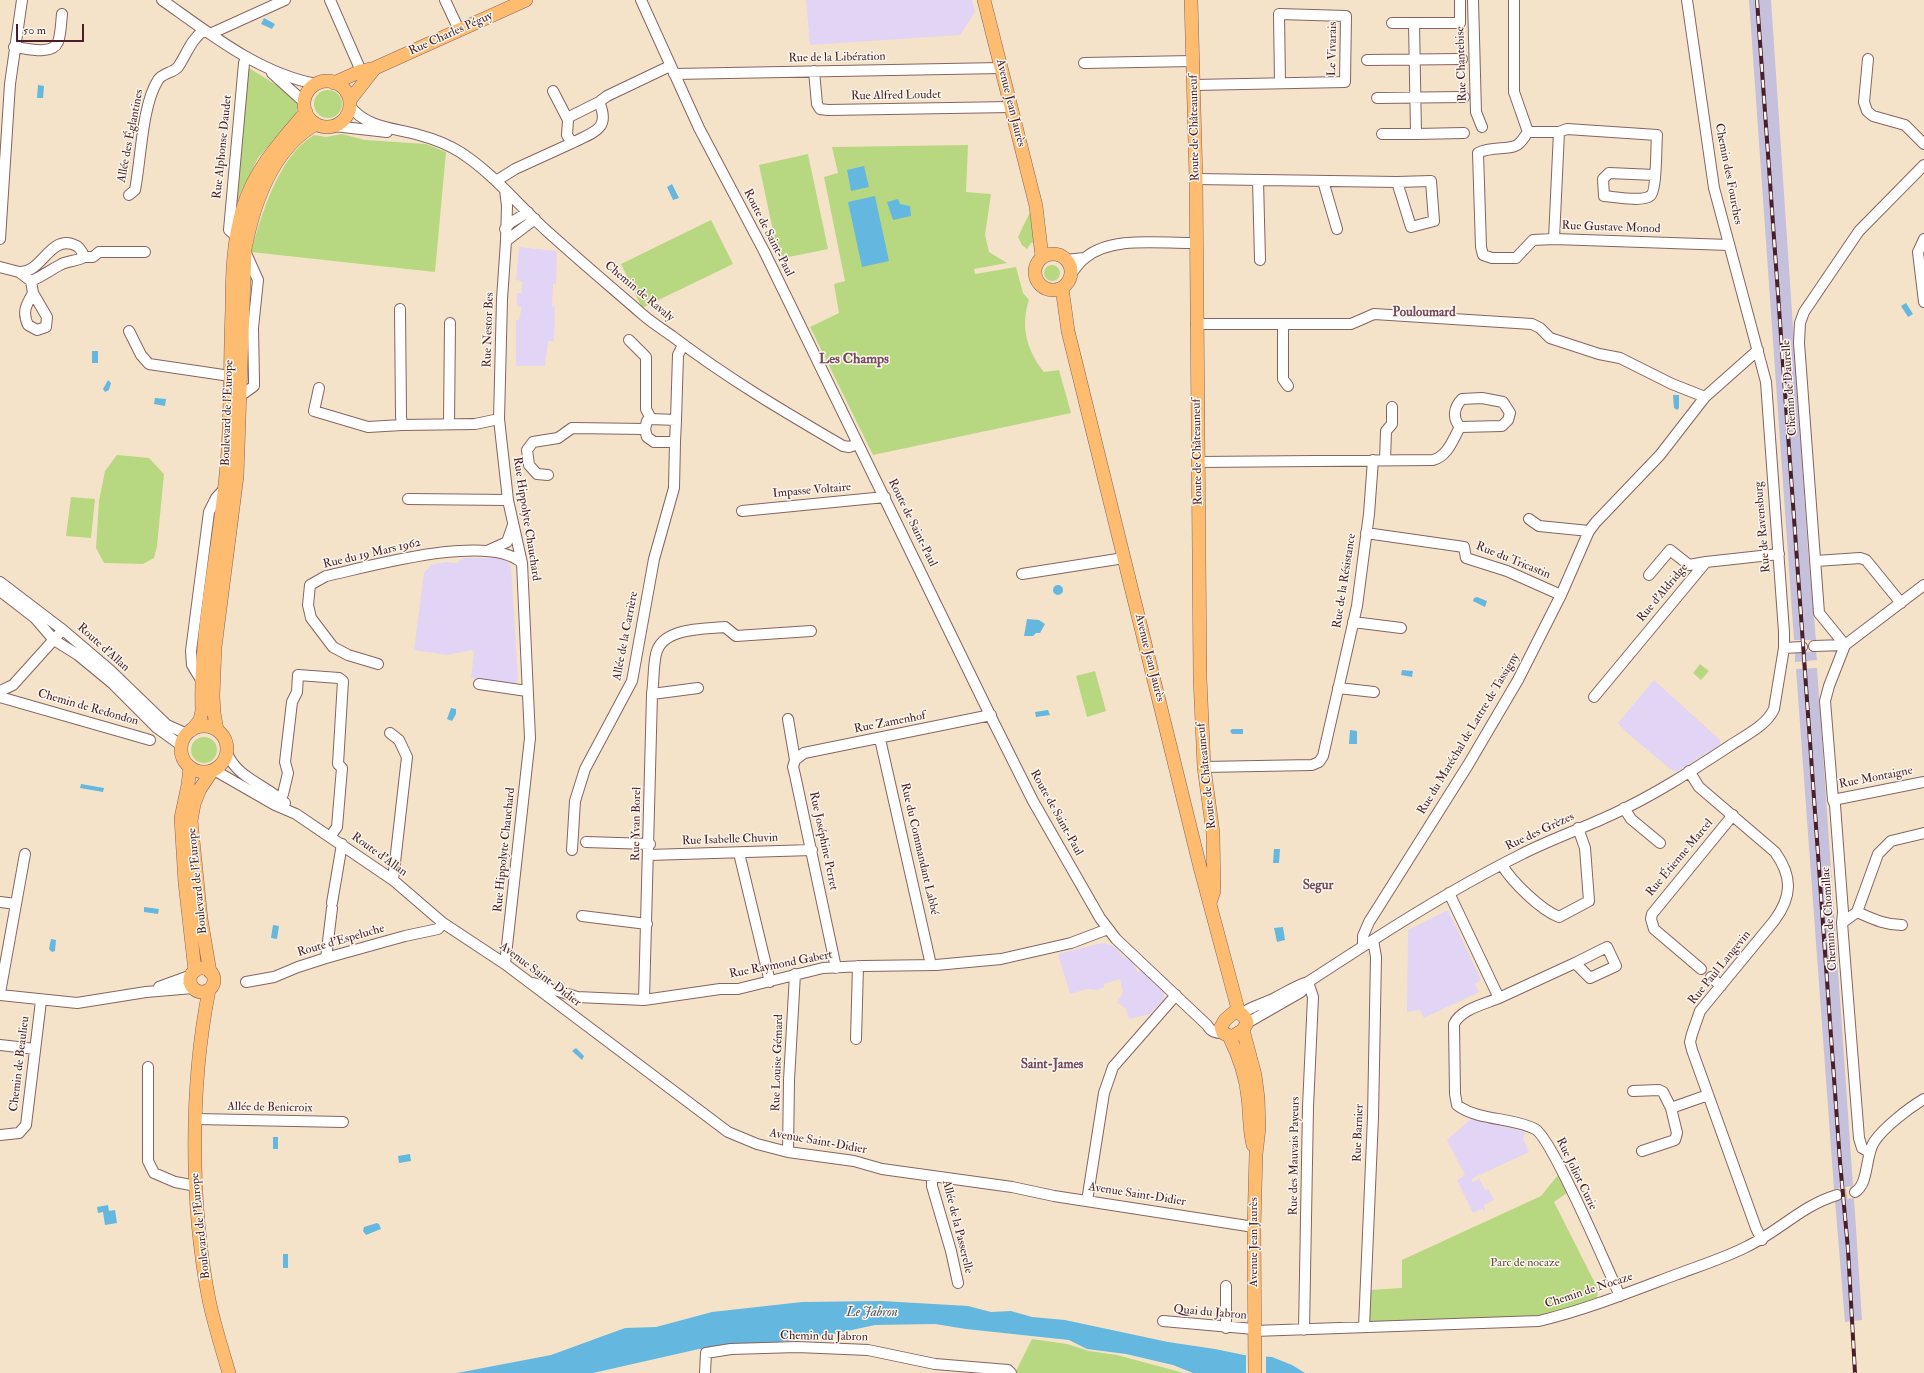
<!DOCTYPE html>
<meta charset="utf-8">
<style>
body{margin:0}
#map{position:relative;width:1924px;height:1373px;overflow:hidden;background:#f5e3c9;font-family:"IM FELL Double Pica",serif}
canvas{display:block}
.scale{position:absolute;left:16px;top:24px;width:68px;height:18px;box-sizing:border-box;border:2px solid #4a1f2b;border-top:0;padding-left:5px;font-size:12px;line-height:14px;white-space:nowrap;color:#4a1f2b;-webkit-text-stroke:3px #fbf7ec;paint-order:stroke}
</style>
<div id="map">
<canvas width="1924" height="1373"></canvas>
<div class="scale">50 m</div>
</div>
<script>
const ctx = document.querySelector('canvas').getContext('2d');
ctx.lineJoin = 'round';
function fillPath(path, color) {
  ctx.fillStyle = color;
  ctx.fill(path, 'evenodd');
}
function stroke(path, color, width, dash) {
  ctx.strokeStyle = color;
  ctx.lineWidth = width;
  ctx.lineCap = dash ? 'butt' : 'round';
  ctx.setLineDash(dash || []);
  ctx.stroke(path);
}
function drawText(font, color, halo, rows, align = 'center') {
  ctx.font = font + ' "IM FELL Double Pica",serif';
  ctx.lineWidth = 3;
  ctx.setLineDash([]);
  ctx.textBaseline = 'middle';
  ctx.strokeStyle = halo;
  ctx.fillStyle = color;
  for (const [text, x, y, turn = 0] of rows) {
    ctx.save();
    ctx.translate(x, y);
    ctx.rotate((+turn || 0) * Math.PI / 180);
    ctx.textAlign = isNaN(turn) ? turn : align;
    if (halo) ctx.strokeText(text, 0, 0);
    ctx.fillText(text, 0, 0);
    ctx.restore();
  }
}
fillPath(new Path2D(`
 M806,0H972L975,12L960,35L810,45Z
 M519,247L557,251L556,284H553L552,306L555,307L554,341H548L545,366H516V320H519L521,310V307L517,306V293H522V281L516,280Z
 M463,558H497L505,560L511,566L518,680L514,684L471,678L474,653L472,650L447,655L414,650L424,573L431,565L446,562L457,563Z
 M1654,680L1720,740V745L1676,772L1669,768L1626,732L1618,723Z
 M1448,910L1481,980L1475,984L1479,992L1424,1018L1420,1010L1407,1012L1408,930Z
 M1102,943L1114,946L1123,957L1132,961L1138,973L1141,970L1164,992V999L1150,1014L1129,1019L1126,1009L1117,1002L1123,993L1120,979L1104,984V987L1097,990L1087,989L1070,994L1058,954Z
 M1472,1118L1525,1132L1523,1139L1529,1152L1471,1179L1473,1182L1479,1179L1485,1190L1488,1189L1494,1200L1484,1205L1485,1210L1484,1211L1482,1209L1473,1213L1457,1180L1465,1175L1447,1140Z`), '#e1d4f4');
fillPath(new Path2D(`
 M1749,0H1771L1808,551L1816,640H1794Z
 M1816,651L1817,660L1795,662V653Z
 M1817,668L1853,1186L1834,1189L1796,669Z
 M1854,1198L1862,1320L1845,1322L1835,1200Z`), '#c5c0db');
fillPath(new Path2D(`
 M249,68L289,93L298,104L296,115L258,158L240,194L232,221Z
 M314 104a14 14 0 1 1 28 0a14 14 0 1 1-28 0Z
 M342,134L365,140L426,144L446,152L435,272L251,252C262,213 278,157 314,135L326,137Z
 M968,145L966,192L991,194L985,235L989,252L1007,263L974,269L975,274L1016,267L1023,293L1029,300C1020,326 1027,351 1044,372L1059,370L1071,413L873,455L810,327L839,313L834,284L845,281L824,177L838,173L832,147Z
 M808,154L828,249L779,259L759,165Z
 M1030,212L1037,241L1031,243L1027,249L1022,245L1018,237Z
 M711,220L733,264L642,308L621,264Z
 M1044 273a8 8 0 1 1 16 0a8 8 0 1 1-16 0Z
 M117,455L149,458L164,474L157,546L154,558L143,564L104,563L96,548L99,501L105,471Z
 M71,497L95,499L91,538L66,536Z
 M1700,664L1709,671L1701,680L1693,673Z
 M1095,671L1106,711L1087,717L1076,676Z
 M191 750a13 13 0 1 1 26 0a13 13 0 1 1-26 0Z
 M1558,1175L1567,1193L1554,1202L1598,1289L1597,1299L1550,1315L1369,1325L1370,1290L1402,1288V1260L1541,1196Z
 M1032,1339L1067,1344L1089,1351L1117,1355L1184,1373H1017L1016,1371Z`), '#b7d880');
fillPath(new Path2D(`
 M264,18L275,24L272,29L261,24Z
 M38,85L44,86L43,98H37Z
 M864,166L869,187L851,191L847,170Z
 M672,184L679,198L673,200L667,187Z
 M875,196L889,261L862,267L848,202Z
 M898,199L900,204L910,206L911,216L893,220L887,202Z
 M1906,303L1913,314L1908,317L1901,306Z
 M92,351H98V363H92Z
 M108,380L111,383L109,390L105,392L103,389Z
 M1673,395H1679V408L1677,410L1674,408Z
 M155,398L166,399L165,406L154,404Z
 M1053 590a5 5 0 1 1 10 0a5 5 0 1 1-10 0Z
 M1477,597L1487,601L1485,607L1473,601L1474,598Z
 M1027,619L1039,620L1045,624L1040,633H1036L1033,636H1024Z
 M1402,670L1413,671L1412,677L1401,675Z
 M451,708L456,709V714L452,721L447,719Z
 M1048,710L1050,715L1036,717L1035,712Z
 M1232,729H1243V734H1232L1230,731Z
 M1350,730L1357,731V744H1349Z
 M81,784L104,788L103,792L80,788Z
 M1274,849H1280L1279,863H1273Z
 M144,907L159,909L158,914L144,912Z
 M273,925L279,926L277,939L271,938Z
 M1283,927L1285,940L1277,942L1274,928Z
 M51,939L56,940L55,951L52,952L49,949Z
 M576,1048L584,1056L582,1060L572,1051Z
 M273,1137H278V1149H273Z
 M410,1154L411,1161L399,1163L398,1156Z
 M108,1205L109,1211L115,1210L117,1223L105,1225L103,1212L98,1213L97,1207Z
 M377,1223L379,1224L381,1229L366,1235L363,1231L364,1227Z
 M283,1254H288V1268H283Z
 M882,1301L968,1306L991,1312L1011,1311L1032,1317L1065,1320L1168,1342L1215,1349L1244,1355L1272,1357L1292,1365L1305,1373H1193L1173,1365L1126,1354L1087,1349L1069,1340L966,1329L935,1324L875,1325L824,1336L771,1343L699,1349L593,1373H457L551,1355L625,1328L656,1327L712,1312L802,1302Z`), '#64b8e0');
fillPath(new Path2D(`
 M1246,1354H1266V1373H1246Z`), '#f5e3c9');
stroke(new Path2D(`
 M1837,1195L1855,1192`), '#d3bca9', 10, [10, 5]);
const minor = new Path2D(`
 M162,0C209,33 258,73 316,84
 M330,0L361,71
 M445,0L459,30
 M641,0L699,128L764,251L994,723L1033,801L1100,918L1116,939L1207,1025C1211,1032 1216,1033 1223,1033
 M1473,0L1476,112L1482,127
 M1514,0V92L1528,132H1559
 M1392,23H1460V0
 M210,34L285,0
 M14,47C26,48 52,56 58,42C61,34 61,22 62,14
 M1868,59L1864,102L1867,111L1873,116L1905,125L1924,144
 M1367,60L1462,59
 M1084,63L1193,61
 M814,71L817,104L820,109L828,110L1011,107
 M272,73L304,102
 M674,74L1001,68
 M1194,85L1345,82L1346,16L1279,14L1280,83
 M553,91L568,120L567,135L572,143C594,132 611,129 599,102
 M1377,98L1464,97
 M350,106C366,128 395,128 419,135C434,139 447,144 460,152C494,174 519,206 548,232C579,260 611,287 642,314C651,322 662,329 672,336C727,378 783,411 843,446L849,447L858,444
 M568,120L569,117L599,102L607,96L670,66
 M334,126L387,132
 M1528,132C1524,137 1521,144 1515,146C1506,150 1491,146 1478,153L1481,247L1483,255L1492,258H1516L1533,240L1554,239
 M1382,134H1416L1414,23
 M1416,134L1464,133
 M1655,175L1609,173L1603,179L1604,196C1615,197 1642,202 1650,196C1657,192 1656,145 1657,135L1567,129L1559,132L1554,239L1729,245
 M1196,179L1397,182L1411,227L1434,221L1431,181L1397,182
 M1258,180L1260,260
 M496,181L515,169L572,143
 M1323,181L1337,229
 M505,190L507,206L506,241L502,299L499,419L508,500L522,563L530,738L505,964
 M129,195L135,190C141,159 142,105 158,80C162,73 173,73 178,67C188,52 190,41 204,30
 M505,229L510,223L528,212
 M237,237L229,230L244,63L247,57
 M0,239L10,84L22,0
 M1924,239L1918,252L1924,302
 M506,241L535,219
 M84,257H93L99,252H145
 M1066,260L1084,258
 M0,267L19,272L31,281L33,293L47,317L46,327L37,330L28,325C22,312 26,305 33,293
 M19,272C41,274 49,237 72,244C79,246 82,250 84,257C76,262 68,260 60,265C48,271 45,275 31,281
 M1071,274C1075,269 1079,262 1085,258C1112,235 1162,244 1196,243
 M400,309L401,416L402,425
 M1196,324H1351L1374,314L1532,324L1540,328L1550,338L1599,354L1620,358L1672,384L1705,397
 M1283,324V379L1288,386
 M129,331L141,355L149,364L230,376
 M629,340L646,357V409L651,419L676,420L678,355L683,345
 M319,388L314,411L368,427L402,425L475,424L499,419
 M240,396L254,386V380L253,328L258,280L245,251
 M449,424L450,323
 M645,429L647,437L654,442H675L676,420
 M1385,460L1386,431L1392,424V407
 M1198,462L1433,460C1448,456 1453,439 1460,427L1502,426L1508,420L1510,413L1503,402L1482,398L1462,399C1454,407 1452,418 1460,427
 M548,475L537,474L529,465L527,450L533,442L558,438L572,428L645,429L647,421L651,419
 M408,499L508,500
 M742,511L885,497
 M1529,519L1539,526L1589,531
 M1366,533L1464,547L1466,558L1507,571L1561,595
 M487,551L507,542L513,525
 M1816,561L1860,558L1866,560L1901,603
 M1022,574L1124,558
 M1649,575L1670,550L1689,565L1706,562
 M0,582L63,630L110,670L167,725L187,734
 M0,591L35,618L54,640L78,655L112,683L157,728L182,746
 M1353,622L1401,628
 M1845,645L1819,613L1799,343L1800,323L1804,312L1859,231L1924,165
 M1845,645L1829,686L1825,701L1833,800L1835,805L1843,912L1842,923L1859,1138L1862,1148L1869,1152
 M1814,646L1845,645L1924,585
 M1784,648L1802,647
 M378,664L348,655L333,647L311,618L308,605L310,585L326,576C368,567 489,532 522,563
 M203,683L192,665L191,651L209,512L216,498L224,489
 M479,684L527,691
 M1338,688L1374,692
 M0,691L13,685L58,635
 M652,694L698,688
 M0,697L150,740
 M1594,697L1706,562L1779,554
 M788,719L795,760L793,767L795,775L836,968
 M390,733L399,740L407,757L393,880
 M880,739L931,965
 M227,753C237,778 266,785 285,803
 M795,760L804,753L991,715
 M1204,767L1312,765L1319,762L1323,756L1357,606L1369,514L1373,460
 M214,770L275,805L296,814L393,880L443,923L505,964L728,1132L757,1144L788,1152L854,1161L882,1169L1012,1187L1054,1196L1254,1227
 M1689,771L1699,787L1775,852C1793,877 1792,897 1774,921L1700,1011L1692,1034L1690,1042L1692,1050L1756,1228L1762,1240
 M1833,800L1924,782
 M275,805L283,794L288,773L285,762L292,702L297,692L298,675L339,678L343,681L338,764L342,768L337,827L330,837
 M1624,808L1631,819L1660,843
 M586,842L650,844
 M572,850L575,801L585,769L632,681L654,559L674,488L675,442
 M739,853L770,982
 M649,855L812,850
 M1502,865C1512,882 1541,910 1559,917L1589,901L1585,848L1578,828
 M1449,893L1499,998C1485,1004 1461,1009 1454,1024L1455,1094L1457,1105C1478,1121 1512,1117 1535,1129C1552,1138 1608,1270 1620,1296
 M0,902L16,904
 M332,903L342,844
 M1857,912C1873,919 1885,925 1902,925
 M582,916L647,924
 M1842,923L1857,912L1878,854L1891,841L1924,833
 M1363,945V936L1369,922L1468,765L1518,680L1561,595L1589,531L1596,522L1660,455L1705,397L1758,350
 M326,958L332,908
 M1701,969L1654,929L1651,919L1652,914L1733,815
 M1711,977L1721,986
 M246,982L274,977L298,967L326,958L405,936L438,929L443,923
 M533,983L577,997L644,1000L720,989H738L823,968L863,966L936,965L1001,959L1071,943L1108,929
 M159,987L192,975
 M0,993L25,854
 M0,995L77,1003L146,992L193,988
 M1499,998L1575,963L1590,978L1616,966L1607,947L1575,963
 M644,1000L652,694C654,681 653,667 656,654C662,627 704,629 725,627L736,636L811,631
 M1241,1014C1250,1007 1262,1004 1273,999C1285,993 1295,986 1308,982C1377,937 1446,892 1520,855C1549,840 1581,829 1611,815C1653,796 1693,770 1731,745C1746,735 1766,726 1774,709L1784,648V632L1766,382L1714,188L1687,0
 M1247,1023L1301,992L1308,982
 M856,1039L858,966
 M0,1045L35,1049
 M148,1067V1161L154,1173L175,1182L196,1186
 M1633,1091L1659,1090L1663,1092L1671,1108
 M196,1119L343,1122
 M0,1135L19,1133L26,1125L41,1001
 M1642,1151L1675,1140L1677,1133L1671,1108L1708,1095
 M788,1152L789,1080L795,974
 M932,1177V1186L951,1251L958,1283
 M1855,1192C1869,1184 1865,1156 1874,1142C1884,1127 1909,1108 1924,1099
 M1087,1201L1104,1093L1113,1067L1176,995
 M1226,1286V1328
 M1163,1321L1254,1329
 M1364,1327L1373,1117L1376,957L1373,940
 M1304,1330L1308,1107L1313,997L1308,982
 M1254,1331L1539,1321C1585,1310 1630,1292 1675,1275C1699,1266 1725,1258 1748,1246C1781,1230 1801,1206 1837,1195
 M705,1373L706,1353L731,1349L797,1347L868,1350L935,1364L1008,1370L1011,1373`);
const major = new Path2D(`
 M984,0L1036,206L1042,257
 M1191,0L1196,179L1200,678L1204,767L1213,833L1214,891L1210,903
 M304 104a23 23 0 1 1 46 0a23 23 0 1 1-46 0Z
 M334,83L361,71L375,68L526,0
 M350,100L375,68
 M1035 272a18 18 0 1 1 36 0a18 18 0 1 1-36 0Z
 M1062,288L1068,331L1200,867L1239,1013
 M181 749a23 23 0 1 1 46 0a23 23 0 1 1-46 0Z
 M192,730L200,720L202,711C199,624 223,537 228,450C231,404 230,357 232,310C232,276 233,241 243,208C254,170 281,141 306,112
 M217,730L214,713L213,696L215,647L237,476L245,249C254,202 272,149 316,124
 M190,767L188,785L181,818L185,883L195,971
 M190 980a12 12 0 1 1 24 0a12 12 0 1 1-24 0Z
 M210,972L201,919L191,821L194,804L200,789L212,771
 M209,990C190,1086 190,1203 209,1300C214,1324 222,1349 229,1373
 M1233,1013C1241,1012 1245,1016 1247,1023L1243,1030L1232,1037L1223,1033L1221,1027L1225,1020Z
 M1243,1030L1255,1075L1258,1098L1259,1128L1256,1154L1254,1227L1255,1373
 M1229,1036C1239,1056 1246,1076 1248,1098C1250,1114 1249,1129 1253,1145`);
stroke(minor, '#866462', 12);
stroke(major, '#866462', 14);
stroke(minor, '#fff', 10);
stroke(major, '#febc70', 13);
const rail = new Path2D(`
 M1757,0L1840,1162L1848,1249L1855,1373`);
stroke(rail, '#4a1f2b', 4);
stroke(rail, '#fbf7ec', 2.5, [8]);
drawText('12px', '#4a1f2b', '#fbf7ec', [
 ["Rue Charles Péguy",451,34,-24],
 ["Le Vivarais",1333,49,-89],
 ["Rue de la Libération",837,58,-1],
 ["Rue Chantebise",1462,64,-92],
 ["Rue Alfred Loudet",896,96,-1],
 ["Avenue Jean Jaurès",1010,103,76],
 ["Route de Châteauneuf",1195,128,-91],
 ["Allée des Églantines",131,136,-79],
 ["Rue Alphonse Daudet",223,147,-84],
 ["Chemin des Fourches",1728,174,79],
 ["Rue Gustave Monod",1611,228,2],
 ["Route de Saint-Paul",768,233,63],
 ["Chemin de Ravaly",639,292,40],
 ["Rue Nestor Bes",489,330,-88],
 ["Chemin de Daurelle",1790,388,-94],
 ["Boulevard de l'Europe",228,413,-88],
 ["Route de Châteauneuf",1198,452,-91],
 ["Impasse Voltaire",812,491,-5],
 ["Rue Hippolyte Chauchard",526,519,81],
 ["Route de Saint-Paul",912,523,64],
 ["Rue de Ravensburg",1763,527,-95],
 ["Rue du 19 Mars 1962",372,554,-13],
 ["Rue du Tricastin",1513,561,22],
 ["Rue de la Résistance",1345,581,-81],
 ["Rue d'Aldridge",1663,593,-50],
 ["Allée de la Carrière",626,636,-79],
 ["Route d'Allan",103,648,42],
 ["Avenue Jean Jaurès",1149,658,76],
 ["Chemin de Redondon",88,708,16],
 ["Rue Zamenhof",890,723,-11],
 ["Rue du Maréchal de Lattre de Tassigny",1469,734,-59],
 ["Route de Châteauneuf",1207,776,-96],
 ["Rue Montaigne",1876,778,-11],
 ["Route de Saint-Paul",1056,813,61],
 ["Rue Yvan Borel",637,824,-89],
 ["Rue des Grèzes",1540,832,-25],
 ["Rue Isabelle Chuvin",730,840,-2],
 ["Rue Joséphine Perret",823,841,78],
 ["Rue du Commandant Labbé",919,849,77],
 ["Rue Hippolyte Chauchard",505,850,-84],
 ["Route d'Allan",379,855,36],
 ["Rue Étienne Marcel",1680,858,-50],
 ["Boulevard de l'Europe",198,881,-96],
 ["Chemin de Chomillac",1830,919,-94],
 ["Route d'Espeluche",341,941,-16],
 ["Rue Raymond Gabert",781,965,-11],
 ["Rue Paul Langevin",1720,968,-51],
 ["Avenue Saint-Didier",540,975,37],
 ["Rue Louise Gémard",778,1063,-88],
 ["Chemin de Beaulieu",20,1064,-83],
 ["Allée de Benicroix",270,1108,1],
 ["Rue Barnier",1359,1133,-88],
 ["Avenue Saint-Didier",818,1142,10],
 ["Rue des Mauvais Payeurs",1295,1156,-89],
 ["Rue Joliot Curie",1576,1174,64],
 ["Avenue Saint-Didier",1137,1195,9],
 ["Boulevard de l'Europe",201,1226,-96],
 ["Allée de la Passerelle",957,1227,76],
 ["Avenue Jean Jaurès",1254,1242,-90],
 ["Chemin de Nocaze",1589,1291,-18],
 ["Quai du Jabron",1210,1313,5],
 ["Chemin du Jabron",824,1337,1]
]);
drawText('12px', '#654d40', '#fbf7ec', [
 ["Parc de nocaze",1525,1263]
]);
drawText('bold 13px', '#75485f', '#fbf7ec', [
 ["Pouloumard",1424,313],
 ["Segur",1318,886],
 ["Saint-James",1052,1065]
]);
drawText('italic 13px', '#53556a', '#fbf7ec', [
 ["Le Jabron",872,1313]
]);
drawText('bold 14px', '#75485f', '#fbf7ec', [
 ["Les Champs",854,360]
]);
</script>
